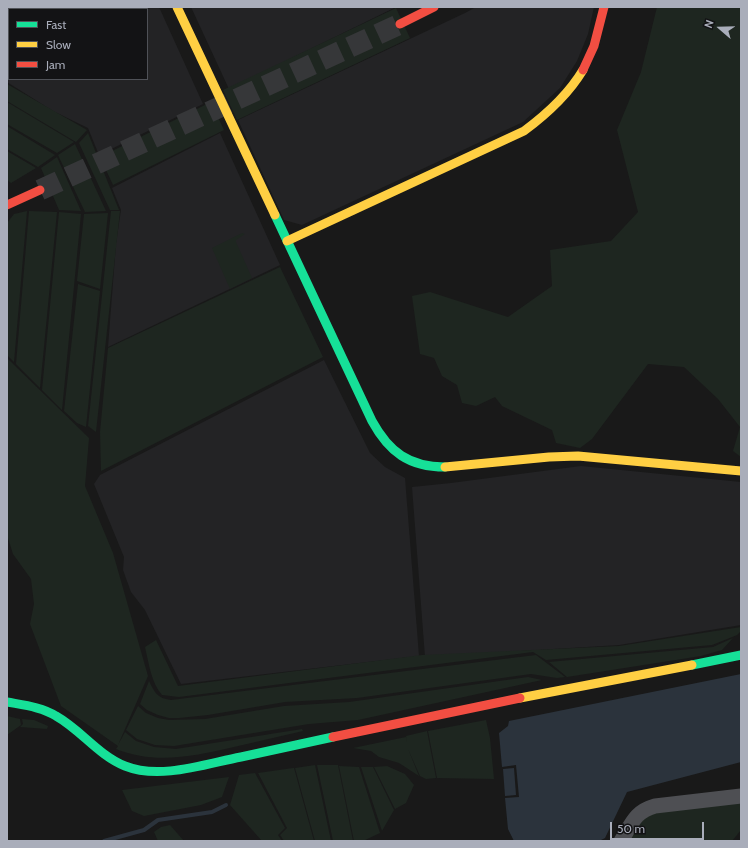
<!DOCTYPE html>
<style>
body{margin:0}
#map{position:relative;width:748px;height:848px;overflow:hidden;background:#191919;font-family:Cabin,sans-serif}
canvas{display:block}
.frame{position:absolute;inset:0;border:8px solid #a9adba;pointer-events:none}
.legend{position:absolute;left:8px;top:8px;width:140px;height:72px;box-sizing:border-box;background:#131315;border:1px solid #4f5157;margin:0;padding:5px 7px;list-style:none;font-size:12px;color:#a9adba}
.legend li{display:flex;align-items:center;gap:8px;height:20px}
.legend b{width:20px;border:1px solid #4f5157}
.north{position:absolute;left:700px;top:8px;width:40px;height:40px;-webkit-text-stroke:3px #131315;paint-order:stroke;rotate:290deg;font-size:11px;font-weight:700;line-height:16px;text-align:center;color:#a9adba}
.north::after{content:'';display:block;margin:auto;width:14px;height:18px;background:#a9adba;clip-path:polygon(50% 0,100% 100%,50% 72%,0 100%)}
.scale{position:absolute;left:610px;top:822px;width:94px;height:18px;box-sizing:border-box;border:2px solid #a9adba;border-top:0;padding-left:5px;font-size:12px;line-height:14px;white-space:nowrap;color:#a9adba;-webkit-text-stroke:3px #131315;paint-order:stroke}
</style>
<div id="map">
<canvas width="748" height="848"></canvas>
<div class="frame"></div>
<ul class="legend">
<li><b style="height:5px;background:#16e098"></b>Fast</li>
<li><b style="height:5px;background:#ffcf43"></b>Slow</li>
<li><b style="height:5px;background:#f24e42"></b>Jam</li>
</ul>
<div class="north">N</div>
<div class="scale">50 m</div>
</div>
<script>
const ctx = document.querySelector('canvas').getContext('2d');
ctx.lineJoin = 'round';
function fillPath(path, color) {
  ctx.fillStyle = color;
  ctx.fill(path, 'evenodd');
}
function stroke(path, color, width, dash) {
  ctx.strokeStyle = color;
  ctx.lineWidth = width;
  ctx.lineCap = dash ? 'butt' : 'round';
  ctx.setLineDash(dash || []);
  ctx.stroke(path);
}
fillPath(new Path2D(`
 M7,7H159L203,104L99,155L88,128L53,111L7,82ZM9,9H147V79H9Z
 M191,7H396L229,89Z
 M476,7H594L588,34L577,61L560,88L523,122L302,225L284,220L238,120L465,13Z
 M220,133L280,265L108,347L116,244L121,210L112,188Z
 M324,360L370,453L385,467L405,478L419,656L181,684L145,610L131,592L123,570L124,557L94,484L100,475Z
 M581,466L741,482V625L619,645L425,657L412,487L451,483Z`), '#232325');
fillPath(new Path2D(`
 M657,7H741V457L733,451L740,427L718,399L684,367L648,364L592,439L580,448L556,443L552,430L502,406L495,397L476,406L462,403L457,385L442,376L434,358L420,354L412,296L430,292L508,317L552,286L550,250L611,241L638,212L617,130L641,72Z
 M396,8L410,38L237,120L223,90Z
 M7,84L87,130L76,142L7,101Z
 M7,102L74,142L57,153L7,124Z
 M211,102L224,130L113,185L100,157Z
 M7,126L55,155L38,167L7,149Z
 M88,133L119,210H110L79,143Z
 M75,144L106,211L85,212L58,155Z
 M7,151L36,168L11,183L7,180Z
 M57,157L81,211L59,210L41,168Z
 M27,211L14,362L7,355V223L14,214Z
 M29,211L57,212L40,388L16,364Z
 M111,211H120L96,432L88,426Z
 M59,212L81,214L62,410L42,390Z
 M108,213L100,289L77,281L84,214Z
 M242,233L245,234L236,240V242L252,278L230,289L212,248Z
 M280,267L323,357L101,471L100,432L108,348Z
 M78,284L100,291L86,427L77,423L64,411Z
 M7,358L89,438L85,486L113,553L148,676L118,745L125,732L136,741L154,747L176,749L302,729L303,731C280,736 257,742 234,747C194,756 156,765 116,749L118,746L61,706L30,624L34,604L31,579L13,554L7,535Z
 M741,627V631L737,635L712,645L546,660L533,652L179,697L162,695C151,682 149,664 145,647L156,640L178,686L422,655L619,646Z
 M733,638L722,650L701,656L567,677L549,662L713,647Z
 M536,655L565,677L557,678L531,674L357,698L285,702L208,715L179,718H169L158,715L147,710L140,704L149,681C155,693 157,698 171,700Z
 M528,677L542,680L358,720L309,724L174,746L155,745L137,739L126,730L138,706L146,713L158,718L169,720L205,719L284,706L349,702Z
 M7,716L20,719L21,725L7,735Z
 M22,719L34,720L48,726L47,729L20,727L23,724Z
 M486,720L490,738L494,779L437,778L428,731Z
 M427,731L436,778L426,779L420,776L408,749L419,776L399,763L379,757L371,751L353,748L406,737L407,743L406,736Z
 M315,765L331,841H315L295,768Z
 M317,765H338L353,841H333Z
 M339,766L359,767L380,833L363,841H354Z
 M387,766L405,774L414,785L406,803L395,809L374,767Z
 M361,767H373L394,810L382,831Z
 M293,768H294L314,841H284L280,835L287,828L258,773Z
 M255,773L285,828L278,835L282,841H262L230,805L239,775Z
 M229,777L222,797L201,805L144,816L132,811L122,790Z
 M741,801V830L732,841H627L647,814Z
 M170,825L184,841H158L154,832L161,827Z`), '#1e2620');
fillPath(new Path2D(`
 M741,674V762L627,792L605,838L599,841H514L508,829L505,798L519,797L516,765L502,767L499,733L508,726L509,721Z
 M514,768L516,795L505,796L503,769Z`), '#2b333c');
stroke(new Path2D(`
 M104,841L144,830L158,820L212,812L226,805`), '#2b333c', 4);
stroke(new Path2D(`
 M40,190L400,24`), '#363739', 21, [21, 10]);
stroke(new Path2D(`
 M621,841C632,824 634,812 655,806L741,796`), '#4e4f53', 15);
stroke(new Path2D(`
 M275,215L372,421C389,452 409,467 445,467
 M692,665L741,655
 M7,702C23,705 42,707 56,716C81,730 98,755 125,766C160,780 205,764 241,757C272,750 302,744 333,737`), '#16e098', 9);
stroke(new Path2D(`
 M177,7L275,215
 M287,241L524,131C547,114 568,95 583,70
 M445,467L549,457L578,456L741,471
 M520,698L692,665`), '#ffcf43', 9);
stroke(new Path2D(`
 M400,24L434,7
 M583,70L594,46L604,7
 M7,205L40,190
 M333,737L520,698`), '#f24e42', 9);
</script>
